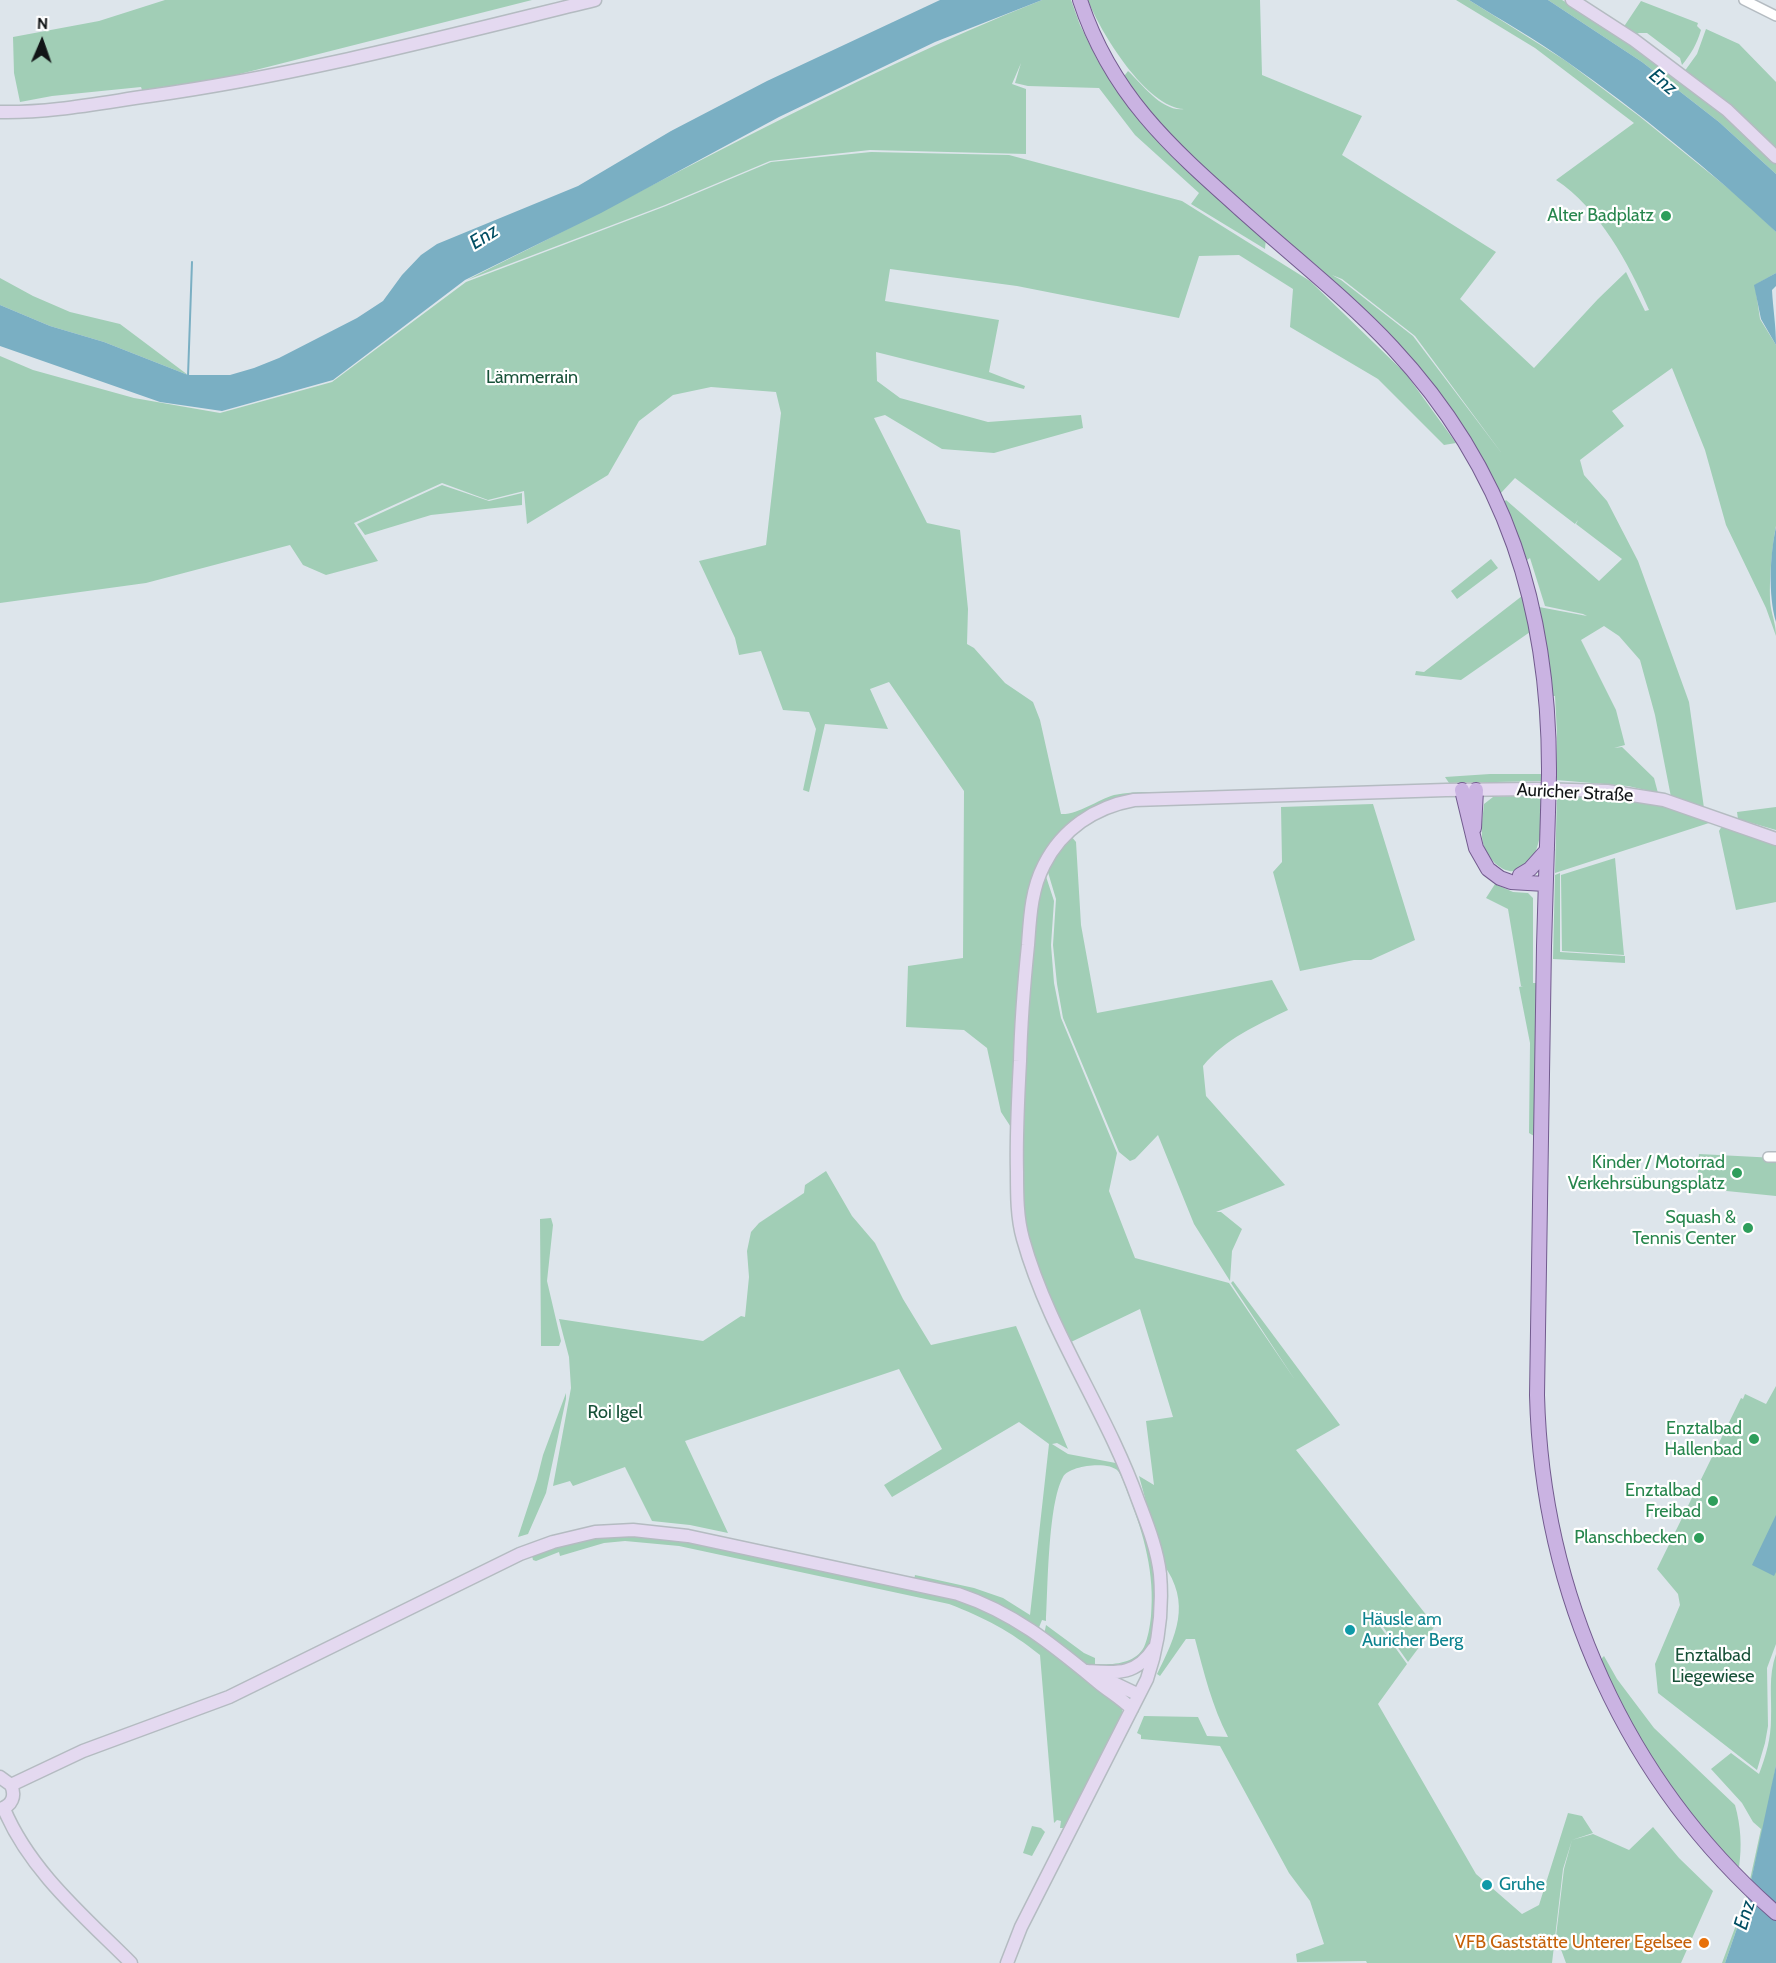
<!DOCTYPE html>
<meta charset="utf-8">
<style>
body{margin:0}
#map{position:relative;width:1776px;height:1963px;overflow:hidden;background:#dde5eb;font-family:Cabin,sans-serif}
canvas{display:block}
.north{position:absolute;left:12px;top:12px;width:60px;height:60px;-webkit-text-stroke:4px #fff;paint-order:stroke;rotate:2deg;font-size:16px;font-weight:700;line-height:24px;text-align:center;color:#121517}
.north::after{content:'';display:block;margin:auto;width:21px;height:27px;background:#121517;clip-path:polygon(50% 0,100% 100%,50% 72%,0 100%)}
</style>
<div id="map">
<canvas width="1776" height="1963"></canvas>
<div class="north">N</div>
</div>
<script>
const ctx = document.querySelector('canvas').getContext('2d');
ctx.lineJoin = 'round';
function fillPath(path, color) {
  ctx.fillStyle = color;
  ctx.fill(path, 'evenodd');
}
function stroke(path, color, width, dash) {
  ctx.strokeStyle = color;
  ctx.lineWidth = width;
  ctx.lineCap = dash ? 'butt' : 'round';
  ctx.setLineDash(dash || []);
  ctx.stroke(path);
}
function drawText(font, color, halo, rows, align = 'center') {
  ctx.font = font + ' Cabin,sans-serif';
  ctx.lineWidth = 4.5;
  ctx.setLineDash([]);
  ctx.textBaseline = 'middle';
  ctx.strokeStyle = halo;
  ctx.fillStyle = color;
  for (const [text, x, y, turn = 0] of rows) {
    ctx.save();
    ctx.translate(x, y);
    ctx.rotate((+turn || 0) * Math.PI / 180);
    ctx.textAlign = isNaN(turn) ? turn : align;
    if (halo) ctx.strokeText(text, 0, 0);
    ctx.fillText(text, 0, 0);
    ctx.restore();
  }
}
fillPath(new Path2D(`
 M165,0H532L224,78L142,90L141,87L52,96L20,102L14,73L13,37L99,21Z
 M1042,0H1071L1080,25L1098,61L1139,120L1207,185L1266,238L1265,249L1191,204L1199,193L1135,135L1099,88L1028,86L1015,83L1021,63L1012,84L1026,89V154L870,150L770,161L665,205L467,280C658,185 844,79 1042,0Z
 M1088,0H1260L1262,75L1362,116L1342,155L1496,252L1460,299L1534,368L1598,299L1626,272L1645,311L1649,310C1629,264 1599,208 1556,180L1634,123L1535,48L1456,0H1469L1566,61L1639,116L1744,201L1776,232V273L1755,285L1760,319L1776,345V526C1772,545 1768,590 1771,608C1773,618 1776,626 1776,636L1766,608L1726,525L1705,450L1672,368L1612,411L1624,426L1580,460L1584,475L1607,501L1638,561L1689,702L1704,808L1671,797L1655,715L1640,660L1619,636L1604,626L1581,640L1616,710L1625,745L1614,748L1622,747L1654,778L1658,793L1628,786L1556,780L1557,733L1555,696H1553L1539,607L1587,616L1583,614L1545,606L1530,558L1527,560L1504,502L1506,500L1599,581L1622,559L1576,524L1578,520L1575,524L1515,478L1500,494L1480,457L1321,273L1323,271L1210,175L1165,133L1122,79L1128,71C1143,85 1162,112 1184,109C1147,108 1100,32 1088,0ZM1332,275L1342,279L1415,336L1503,455L1413,336L1341,280Z
 M1548,0H1562L1587,14L1627,42L1719,112L1776,164V174L1719,122L1642,62Z
 M1641,1L1698,23L1697,26L1701,30C1697,44 1691,54 1682,65L1680,58L1647,33H1639L1635,35L1623,28Z
 M1706,29L1739,44L1776,82V151L1684,72L1697,54Z
 M871,152L1009,155L1182,201L1310,281L1406,374L1456,443L1444,445L1378,379L1290,327L1293,289L1239,255L1199,256L1179,318L1017,286L890,269L885,301L999,320L989,372L1025,386L1024,389L876,352L877,381L900,398L988,422L1081,415L1083,428L994,453L942,449L885,415L874,418L927,523L960,530L968,609L967,644L974,648L1005,683L1033,702L1040,720L1061,814C1078,815 1097,800 1114,795C1132,791 1152,792 1170,792V795L1139,796L1064,827L1058,833L1040,858L1054,901L1051,945L1054,983L1061,1018L1117,1153L1109,1191L1135,1258L1229,1283L1295,1380L1231,1283L1233,1281L1340,1425L1296,1450L1435,1626L1408,1662L1381,1624L1379,1625L1407,1664L1378,1704L1476,1874L1522,1914L1539,1905L1568,1813L1582,1816L1593,1833L1572,1840L1563,1869L1552,1963H1367L1366,1961L1297,1962L1296,1954L1324,1944L1310,1901L1289,1873L1220,1746L1141,1739V1735L1137,1733L1144,1716L1198,1717L1207,1736L1228,1737C1212,1706 1204,1673 1195,1639H1186L1160,1676L1157,1674C1176,1636 1192,1603 1163,1564L1139,1476L1154,1485L1146,1421L1173,1417L1140,1309L1071,1342L1052,1311L1028,1238L1023,1212L1024,1147L1001,1112L987,1048L964,1030L906,1027L908,966L963,958L964,791L889,682L870,689L888,729L825,724L809,792L803,790L816,729L809,712L783,710L761,651L739,655L735,638L699,561L766,545L781,413L776,392L711,387L673,395L639,421L608,475L527,524L524,491L488,500L442,483L354,523L378,561L326,575L303,565L290,545L146,583L0,603V356L33,370L134,398L220,413L332,382L466,282L666,206L771,162Z
 M0,278L33,296L70,312L120,324L188,375L104,342L50,326L0,305Z
 M442,485L489,501L522,493V505L431,515L365,535L357,524Z
 M1491,559L1498,568L1457,599L1451,591Z
 M1522,596L1530,632L1461,680L1415,675L1416,671L1424,672Z
 M1490,774H1544L1543,781L1449,783L1445,777Z
 M1557,794L1608,795L1665,806L1709,821V823L1555,873Z
 M1543,795C1543,814 1542,842 1532,859C1515,887 1484,862 1482,837C1481,826 1483,815 1484,804L1493,797Z
 M1373,804L1415,940L1371,960H1354L1300,971L1273,872L1282,862L1281,807Z
 M1776,807V830L1738,819L1737,812Z
 M1722,826L1776,846V902L1736,910L1719,831Z
 M1071,836L1076,842L1081,925L1097,1013L1272,980L1288,1010C1257,1025 1225,1039 1203,1066L1206,1096L1285,1185L1216,1212H1221L1242,1229L1232,1251L1230,1281L1194,1224L1158,1135L1135,1159L1130,1161L1119,1152L1063,1018L1057,984L1053,945L1056,899L1047,869Z
 M1615,858L1624,955L1562,951L1561,875Z
 M1560,873V952L1625,956V963L1553,959L1555,875Z
 M1495,884L1513,892L1528,893L1533,898V983H1536L1537,1134L1534,1136L1529,1133L1530,1043L1519,987L1523,986H1521L1508,909L1486,898Z
 M1699,1154L1776,1158V1196L1697,1188Z
 M826,1171L852,1216L875,1243L903,1299L931,1345L1016,1326L1068,1449L1057,1443L1052,1444L1068,1454L1121,1464L1152,1553L1157,1599L1151,1643L1146,1653L1126,1668H1090L1044,1635L1046,1625L1084,1653L1095,1658V1664C1113,1665 1135,1664 1144,1647C1148,1638 1150,1626 1151,1616C1155,1574 1144,1535 1129,1496C1126,1489 1123,1478 1118,1471C1109,1461 1070,1465 1063,1477C1048,1504 1048,1587 1046,1621L1042,1620L1038,1630L914,1580L915,1575L974,1588L1003,1598L1030,1615L1049,1444L1019,1422L892,1497L884,1485L942,1449L899,1369L685,1441L728,1533L690,1525L652,1521L625,1467L573,1486L570,1481L553,1486L571,1388L569,1357L559,1319L703,1341L741,1316L745,1317L749,1277L747,1251L751,1232L759,1223L804,1193L805,1185Z
 M551,1218L553,1225L547,1281L561,1341L559,1346H541L540,1219Z
 M1776,1386V1644L1767,1668L1768,1726L1765,1743L1757,1770L1658,1693L1655,1664L1680,1605L1678,1594L1657,1569L1741,1398L1743,1399L1745,1394L1766,1404Z
 M566,1393V1399L546,1493L528,1534L518,1537L537,1479L543,1455Z
 M598,1535H657L979,1605L1030,1633L1122,1706V1715L1067,1824L1063,1828H1060L1061,1821L1057,1820L1054,1823L1040,1655C1010,1631 985,1618 949,1604L679,1546L625,1541L604,1543L560,1556L559,1552L536,1561L533,1560L532,1556L535,1552Z
 M1776,1654V1765L1771,1793L1747,1899L1725,1963H1722L1746,1898L1761,1829L1753,1822L1742,1803L1711,1769L1731,1753L1759,1774C1766,1756 1771,1738 1771,1719C1772,1696 1768,1677 1776,1654Z
 M1604,1656L1617,1679L1654,1728L1735,1805C1741,1827 1742,1846 1739,1867C1712,1840 1685,1812 1664,1780C1640,1743 1621,1703 1600,1663L1602,1658Z
 M1032,1826L1041,1828L1045,1832L1032,1856L1023,1853Z
 M1653,1827L1679,1858L1713,1891L1681,1963H1566L1556,1936L1564,1869L1572,1840L1593,1834L1629,1850Z`), '#a1ceb6');
fillPath(new Path2D(`
 M940,0H1042L935,42L779,117L601,213L465,280L333,380L222,411L160,402L0,346V305L50,326L104,342L188,375H230L254,368L279,358L357,318L383,301L402,275L421,255L437,244L578,186L671,131L767,81Z
 M1469,0H1548L1642,62L1719,122L1776,174V232C1711,171 1640,113 1566,61C1535,39 1501,20 1469,0Z
 M1776,273V286L1772,290C1773,309 1776,325 1776,345L1761,319L1754,285Z
 M1776,527V622C1768,595 1770,554 1776,527Z
 M1776,1515V1572L1774,1576L1752,1565Z
 M1776,1765V1963H1725L1747,1899Z`), '#7aafc3');
stroke(new Path2D(`
 M188,376L192,262`), '#7aafc3', 2);
const street = new Path2D(`
 M1744,0L1776,16
 M1768,1157H1776`);
const secondary = new Path2D(`
 M1572,0L1634,40L1727,110L1776,157
 M0,112C50,113 100,103 149,96C300,75 447,36 595,0
 M1087,1671C1116,1673 1136,1676 1154,1648
 M1099,1676L1139,1695
 M0,1777L11,1785C16,1796 12,1806 0,1809
 M11,1785L83,1751L229,1697L520,1554L553,1542L595,1532L633,1530L688,1536L958,1594C1015,1613 1054,1646 1099,1683C1110,1692 1122,1699 1132,1709
 M4,1809C30,1871 84,1916 131,1963
 M1007,1963L1021,1927L1147,1679C1159,1644 1163,1610 1160,1574C1157,1548 1147,1524 1138,1500C1106,1410 1049,1332 1023,1239C1017,1218 1017,1195 1017,1172C1016,1135 1018,1098 1020,1061C1021,1022 1024,984 1028,945C1030,918 1031,890 1044,865C1062,829 1095,807 1134,800L1446,790L1536,789L1607,791L1664,800L1776,839`);
const primary = new Path2D(`
 M1080,0C1112,98 1175,151 1249,217C1297,260 1348,300 1392,347C1507,470 1550,610 1549,775
 M1462,790L1476,848L1488,869L1500,878L1511,882L1545,884
 M1548,812L1544,946L1537,1395C1542,1594 1626,1782 1776,1913
 M1474,828L1476,790
 M1520,875L1530,869L1547,850`);
stroke(street, '#b4bbc1', 12);
stroke(secondary, '#b4bbc1', 15);
stroke(primary, '#725b8e', 16);
stroke(street, '#fff', 9);
stroke(secondary, '#e4d9f0', 12);
stroke(primary, '#cab3e2', 14);
const primaryBridge = new Path2D(`
 M1548,812L1549,775`);
stroke(primaryBridge, '#725b8e', 16, []);
stroke(primaryBridge, '#cab3e2', 14);
for (const [x, y, r, color] of [
 [1666,216,6,"#2e9e5b"],
 [1737,1173,6,"#2e9e5b"],
 [1748,1228,6,"#2e9e5b"],
 [1754,1439,6,"#2e9e5b"],
 [1713,1501,6,"#2e9e5b"],
 [1699,1538,6,"#2e9e5b"],
 [1350,1630,6,"#0f9aa8"],
 [1487,1885,6,"#0f9aa8"],
 [1704,1943,6,"#e8710a"]
]) {
  const dot = new Path2D();
  dot.arc(x, y, r, 0, 2 * Math.PI);
  ctx.fillStyle = color;
  ctx.fill(dot);
  stroke(dot, '#fff', 2);
}
drawText('18px', '#27864d', '#fff', [
 ["Alter Badplatz",1654,216],
 ["Kinder / Motorrad",1725,1163],
 ["Verkehrsübungsplatz",1725,1184],
 ["Squash &",1736,1218],
 ["Tennis Center",1736,1239],
 ["Enztalbad",1742,1429],
 ["Hallenbad",1742,1450],
 ["Enztalbad",1701,1491],
 ["Freibad",1701,1512],
 ["Planschbecken",1687,1538]
], 'right');
drawText('18px', '#175138', '#fff', [
 ["Lämmerrain",532,378],
 ["Roi Igel",615,1413],
 ["Enztalbad",1713,1656],
 ["Liegewiese",1713,1677]
]);
drawText('18px', '#121517', '#fff', [
 ["Auricher Straße",1575,793,3]
]);
drawText('18px', '#0d838f', '#fff', [
 ["Häusle am",1362,1620],
 ["Auricher Berg",1362,1641],
 ["Gruhe",1499,1885]
], 'left');
drawText('18px', '#c56008', '#fff', [
 ["VFB Gaststätte Unterer Egelsee",1692,1943]
], 'right');
drawText('italic 20px', '#004e63', '#fff', [
 ["Enz",1663,82,40],
 ["Enz",484,237,-32],
 ["Enz",1745,1915,-73]
]);
</script>
